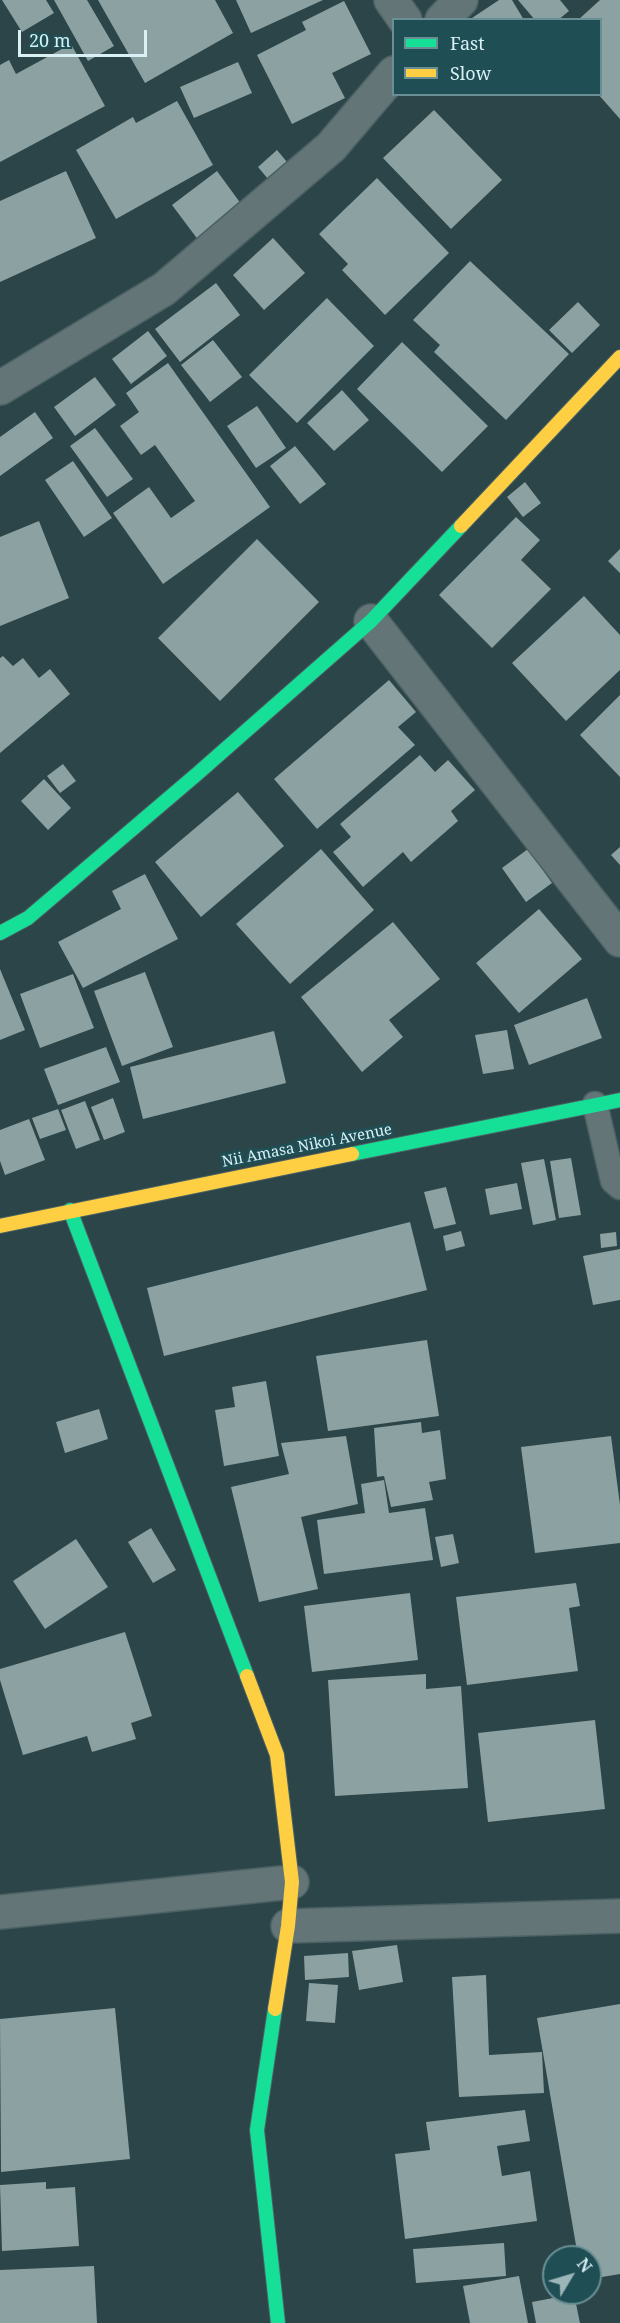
<!DOCTYPE html>
<style>
body{margin:0}
#map{position:relative;width:620px;height:2323px;overflow:hidden;background:#2c4548;font-family:"Noto Serif",serif}
canvas{display:block}
.legend{position:absolute;left:392px;top:18px;width:210px;height:78px;box-sizing:border-box;background:#1f4e55;border:2px solid #698f95;margin:0;padding:8px 10px;list-style:none;font-size:18px;color:#d9f1f5}
.legend li{display:flex;align-items:center;gap:12px;height:30px}
.legend b{width:30px;border:2px solid #698f95}
.north{position:absolute;left:542px;top:2245px;width:60px;height:60px;box-sizing:border-box;background:#1f4e55;border:2px solid #698f95;border-radius:50%;rotate:52deg;font-size:16px;font-weight:700;line-height:24px;text-align:center;color:#d9f1f5}
.north::after{content:'';display:block;margin:auto;width:21px;height:27px;background:#9cb5b8;clip-path:polygon(50% 0,100% 100%,50% 72%,0 100%)}
.scale{position:absolute;left:18px;top:30px;width:129px;height:27px;box-sizing:border-box;border:3px solid #d9f1f5;border-top:0;padding-left:8px;font-size:18px;line-height:21px;white-space:nowrap;color:#d9f1f5;-webkit-text-stroke:4px #1f4e55;paint-order:stroke}
</style>
<div id="map">
<canvas width="620" height="2323"></canvas>
<ul class="legend">
<li><b style="height:8px;background:#16e098"></b>Fast</li>
<li><b style="height:8px;background:#ffcf43"></b>Slow</li>
</ul>
<div class="north">N</div>
<div class="scale">20 m</div>
</div>
<script>
const ctx = document.querySelector('canvas').getContext('2d');
ctx.lineJoin = 'round';
function fillPath(path, color) {
  ctx.fillStyle = color;
  ctx.fill(path, 'evenodd');
}
function stroke(path, color, width, dash) {
  ctx.strokeStyle = color;
  ctx.lineWidth = width;
  ctx.lineCap = dash ? 'butt' : 'round';
  ctx.setLineDash(dash || []);
  ctx.stroke(path);
}
function drawText(font, color, halo, rows, align = 'center') {
  ctx.font = font + ' "Noto Serif",serif';
  ctx.lineWidth = 6;
  ctx.setLineDash([]);
  ctx.textBaseline = 'middle';
  ctx.strokeStyle = halo;
  ctx.fillStyle = color;
  for (const [text, x, y, turn = 0] of rows) {
    ctx.save();
    ctx.translate(x, y);
    ctx.rotate((+turn || 0) * Math.PI / 180);
    ctx.textAlign = isNaN(turn) ? turn : align;
    if (halo) ctx.strokeText(text, 0, 0);
    ctx.fillText(text, 0, 0);
    ctx.restore();
  }
}
fillPath(new Path2D(`
 M2,0H46L54,13L22,32Z
 M54,0H87L114,46L88,61Z
 M98,0H215L233,33L145,83Z
 M236,0H323L251,33Z
 M499,0H512L524,20H469Z
 M518,0H560L569,11L558,20H535Z
 M600,0H620V119L598,94H600V20H578Z
 M344,1L371,54L332,73L345,98L292,124L257,55L306,30L302,22Z
 M71,44L105,106L0,162V65L9,60L16,74Z
 M238,62L252,93L194,118L180,87Z
 M177,101L213,165L116,219L76,150L133,117L136,123Z
 M434,110L502,180L451,229L383,158Z
 M277,150L292,168L273,185L258,167Z
 M66,171L96,238L0,282V201Z
 M217,171L244,208L199,241L172,205Z
 M377,178L449,253L385,315L342,270L348,264L319,234Z
 M273,238L305,273L264,310L233,275Z
 M470,261L569,354L506,420L434,352L440,345L413,320Z
 M216,283L240,315L180,362L155,329Z
 M327,298L374,346L297,423L249,375Z
 M578,302L600,325L572,353L549,330Z
 M148,331L167,356L131,384L112,359Z
 M213,340L242,377L210,402L181,365Z
 M402,342L488,426L442,472L357,389Z
 M168,363L270,507L163,584L113,513L149,487L171,518L195,501L155,445L141,455L120,426L139,412L126,393Z
 M95,377L116,405L75,436L54,407Z
 M342,390L369,420L334,451L307,423Z
 M257,406L286,448L256,468L227,426Z
 M35,412L53,438L0,476V437Z
 M95,428L133,479L107,497L70,446Z
 M295,446L326,484L300,504L270,466Z
 M73,461L112,518L84,537L45,480Z
 M525,482L541,503L523,517L507,497Z
 M516,517L540,540L521,560L551,589L492,648L439,595Z
 M39,521L69,598L0,626V537Z
 M257,539L319,602L220,701L158,638Z
 M620,549V573L608,561Z
 M584,596L620,635V670L566,721L512,663Z
 M3,656L13,666L23,658L39,678L50,669L70,694L0,753V658Z
 M389,680L416,712L398,727L415,745L317,829L274,779Z
 M620,695V777L580,735Z
 M420,755L435,772L448,760L475,790L451,811L458,821L411,862L403,852L363,887L333,852L351,837L340,824Z
 M63,764L76,781L60,793L47,776Z
 M44,779L71,808L48,830L21,801Z
 M238,792L284,846L201,917L155,862Z
 M620,847V865L611,855Z
 M321,849L374,910L290,984L236,924Z
 M528,849L552,883L526,902L502,868Z
 M145,874L178,939L83,988L58,942L121,909L112,891Z
 M539,909L582,959L519,1013L476,963Z
 M393,922L440,979L389,1020L403,1037L362,1072L301,997Z
 M0,969L25,1030L0,1040Z
 M145,972L173,1047L122,1066L94,991Z
 M73,974L94,1028L40,1048L20,994Z
 M587,998L602,1038L529,1065L514,1025Z
 M507,1030L514,1069L483,1074L475,1035Z
 M274,1031L286,1083L143,1119L130,1067Z
 M106,1047L120,1082L58,1105L44,1069Z
 M113,1098L125,1132L104,1140L91,1107Z
 M85,1101L100,1140L76,1149L61,1110Z
 M58,1109L66,1130L40,1139L32,1118Z
 M29,1119L45,1160L5,1175L0,1161V1130Z
 M571,1158L581,1215L559,1218L550,1161Z
 M544,1159L556,1220L533,1225L521,1163Z
 M517,1183L522,1209L490,1215L485,1189Z
 M446,1187L456,1224L434,1229L424,1192Z
 M410,1222L427,1290L164,1356L147,1288Z
 M461,1231L465,1246L446,1251L443,1236Z
 M616,1232L617,1246L601,1248L600,1234Z
 M620,1249V1300L593,1305L583,1256Z
 M427,1340L439,1416L328,1431L316,1356Z
 M266,1381L279,1456L224,1466L215,1410L235,1407L232,1387Z
 M99,1409L108,1439L65,1453L56,1422Z
 M421,1422L422,1433L440,1430L446,1479L429,1482L433,1500L391,1507L384,1476L377,1477L374,1428Z
 M346,1436L358,1504L301,1517L318,1589L259,1602L231,1487L289,1474L281,1443Z
 M611,1436L620,1505V1543L535,1553L521,1447Z
 M384,1480L389,1513L425,1508L433,1560L324,1574L317,1520L365,1513L361,1484Z
 M151,1528L176,1570L153,1583L128,1542Z
 M453,1534L459,1563L441,1567L435,1537Z
 M76,1539L108,1587L45,1629L13,1581Z
 M576,1583L580,1606L569,1608L578,1671L467,1685L456,1597Z
 M410,1593L418,1660L312,1672L304,1606Z
 M125,1632L152,1716L131,1723L136,1739L92,1752L87,1736L23,1755L0,1680V1669Z
 M426,1674V1689L461,1686L468,1788L335,1796L328,1680Z
 M595,1720L605,1809L488,1822L478,1733Z
 M397,1945L403,1982L359,1990L352,1951Z
 M348,1953L349,1977L305,1980L304,1956Z
 M486,1975L489,2055L542,2052L544,2093L459,2097L452,1977Z
 M309,1983L338,1985L335,2023L306,2021Z
 M620,2004V2274L590,2279V2257H578L537,2018Z
 M115,2008L130,2159L1,2172L0,2019Z
 M525,2110L530,2141L497,2146L502,2176L530,2171L537,2221L405,2239L395,2154L430,2150L426,2122Z
 M46,2182V2189L75,2187L79,2246L2,2251L0,2185Z
 M504,2243L506,2276L416,2283L413,2249Z
 M94,2266L97,2323H0V2270Z
 M519,2276L528,2323H470L463,2286Z
 M574,2294L580,2323H536L532,2302Z`), '#8ca1a1');
const lane = new Path2D(`
 M595,1104L613,1181L620,1187`);
const street = new Path2D(`
 M391,0L405,20
 M442,20L461,0
 M0,388L164,289L331,147L394,73
 M371,621L620,940
 M0,1912L292,1882
 M288,1926L620,1916`);
const fast = new Path2D(`
 M0,933L28,918L197,774L371,621L461,526
 M352,1154L620,1100
 M70,1210L247,1676
 M275,2009L257,2130L278,2323`);
const slow = new Path2D(`
 M461,526L620,357
 M0,1226L352,1154
 M247,1676L277,1755L292,1882L288,1926L275,2009`);
stroke(lane, '#4b6164', 27);
stroke(street, '#4b6164', 36);
stroke(fast, '#4b6164', 16);
stroke(slow, '#4b6164', 16);
stroke(lane, '#637577', 24);
stroke(street, '#637577', 33);
stroke(fast, '#16e098', 14);
stroke(slow, '#ffcf43', 14);
drawText('15px', '#d9f1f5', '#1f4e55', [
 ["Nii Amasa Nikoi Avenue",307,1146,-11]
]);
</script>
